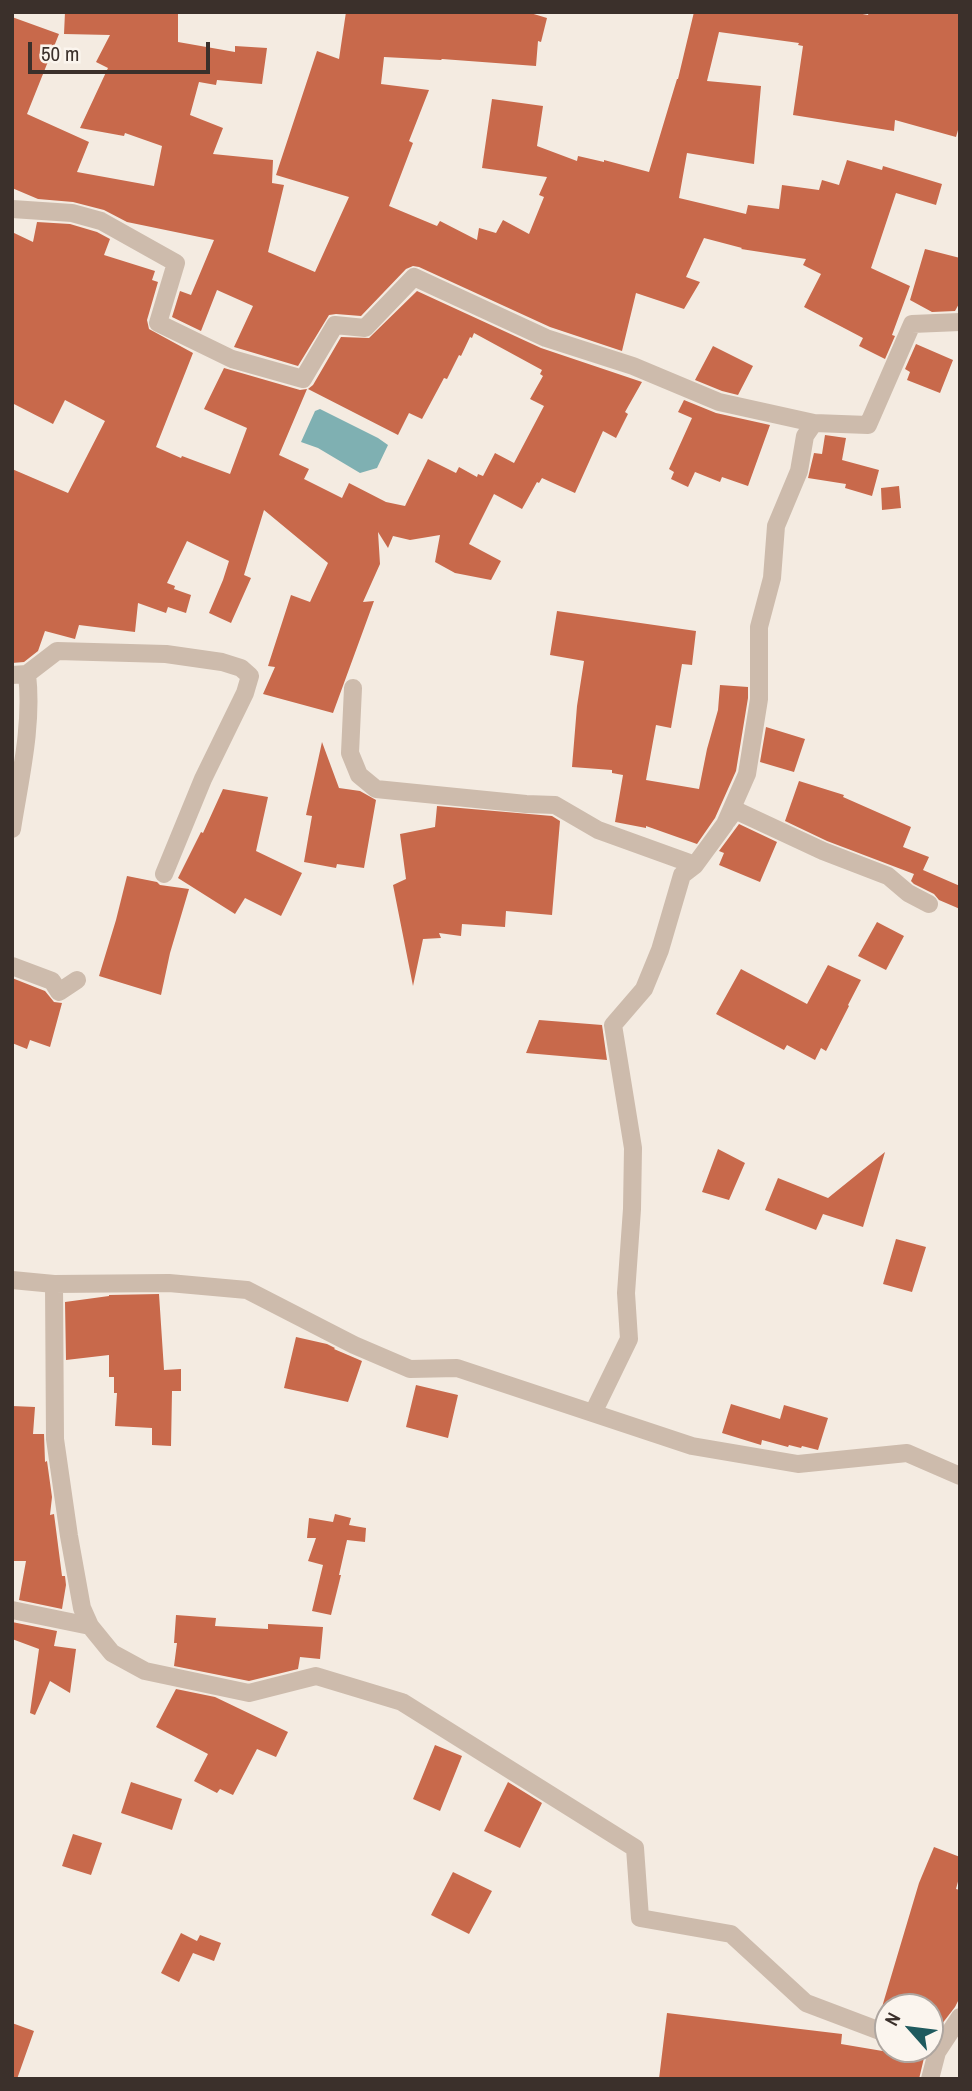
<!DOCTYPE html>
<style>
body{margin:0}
#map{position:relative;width:972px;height:2091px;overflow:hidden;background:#f4ebe1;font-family:"Archivo Narrow",sans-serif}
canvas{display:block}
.frame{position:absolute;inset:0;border:14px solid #3b302b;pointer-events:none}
.north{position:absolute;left:874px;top:1993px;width:70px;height:70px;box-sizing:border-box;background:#fbf5ee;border:2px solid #aea6a0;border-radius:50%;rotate:298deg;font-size:19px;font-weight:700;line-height:28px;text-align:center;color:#3b302b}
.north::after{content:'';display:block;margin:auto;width:24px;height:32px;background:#1f5a5e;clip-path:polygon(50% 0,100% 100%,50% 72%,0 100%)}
.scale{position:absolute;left:28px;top:42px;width:182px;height:32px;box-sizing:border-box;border:4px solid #3b302b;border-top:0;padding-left:9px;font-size:21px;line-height:24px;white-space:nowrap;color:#3b302b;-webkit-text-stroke:5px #fbf5ee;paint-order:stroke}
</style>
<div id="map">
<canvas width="972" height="2091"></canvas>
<div class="frame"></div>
<div class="north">N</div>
<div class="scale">50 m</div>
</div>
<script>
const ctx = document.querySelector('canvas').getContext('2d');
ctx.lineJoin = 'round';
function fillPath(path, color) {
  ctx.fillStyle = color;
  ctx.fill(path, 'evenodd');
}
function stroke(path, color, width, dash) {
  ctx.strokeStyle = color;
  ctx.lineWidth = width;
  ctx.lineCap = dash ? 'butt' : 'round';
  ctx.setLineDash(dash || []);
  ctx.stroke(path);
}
fillPath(new Path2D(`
 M320,409L378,438L388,445L377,468L360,473L318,448L301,442L315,411Z`), '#7fb0b2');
fillPath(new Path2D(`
 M65,12H178V42L235,52V46L267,48L262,84L217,80L216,85L199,82L190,115L223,128L213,154L273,160L272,183L284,185L268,252L315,272L349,197L276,175L317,51L339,59L346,12H527L547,18L541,42L538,41L536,66L442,59L441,60L384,57L381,84L429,90L409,141L413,143L389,206L437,226L440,221L477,240L479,228L496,233L503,220L529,234L544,197L539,195L547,177L482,168L492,99L543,106L537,146L577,161L578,156L604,162V160L649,172L677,79H678L694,12H852L868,15L869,12H960V123L956,137L895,120L894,131L793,115L803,46L798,45L799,43L719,32L707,81L761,86L754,164L687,153L679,198L746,214L748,205L779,209L782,185L819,190L822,180L839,185L847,160L882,170L883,166L942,184L936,205L896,193L871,268L910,286L892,335L895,336L885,359L859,346L863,338L804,307L821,274L803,265L806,259L741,249L742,248L704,238L686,277L700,282L684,309L636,293L622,351L550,327L419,267L413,266L406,269L361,316L336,314L329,315L298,366L234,347L253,306L217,290L201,331L172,317L180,291L191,295L214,240L127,222L104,210L73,202L38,199L12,188V17L59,34L27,114L89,142L77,172L154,186L162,146L125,133L124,136L80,128L108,68L96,62L110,35L64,34Z
 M37,222L70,224L97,232L110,239L104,255L155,271L152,280L158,282L147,320L149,329L193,353L156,447L181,458L182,456L230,474L247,428L204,409L224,368L300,390L307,389L279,455L309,469L304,479L342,498L349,483L386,502L405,506L428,459L456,473L459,467L477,477L478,474L483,476L495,453L514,463L544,406L530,399L543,376L540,374L542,370L474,333L472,338L470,337L461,356L459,355L447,379L444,378L422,419L409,413L398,435L308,389L313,385L341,337L369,338L417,291L541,348L642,382L625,412L628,414L616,438L603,431L575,493L542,478L539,483L537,482L522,509L494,494L469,544L501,561L491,580L455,573L435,562L440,535L410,540L393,536L388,548L378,532L380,564L363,602L374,601L333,713L263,694L275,667L268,666L291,595L310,602L328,563L264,510L244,575L251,578L231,623L209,613L223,580L229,561L187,541L167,583L175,586L174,589L191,595L186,613L168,607L166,613L138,603L135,632L79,625L75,639L45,631L38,651L24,662L12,663V469L68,493L105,421L65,400L53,424L12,403V232L33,242Z
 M925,249L960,258V302L955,311L932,312L910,300Z
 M916,344L953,360L940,393L907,380L910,372L905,369Z
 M713,346L753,366L738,395L722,391L695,380Z
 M684,400L716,413L770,425L748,486L722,477L720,482L695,472L688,487L671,479L674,472L669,469L692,418L678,412Z
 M825,435L846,438L842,460L879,470L872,496L845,488L846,484L808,478L814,453L822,454Z
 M899,486L901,508L882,510L881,488Z
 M557,611L696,631L692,665L682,664L671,728L656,725L646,780L699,789L707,749L718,710L720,685L748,687V698L736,771L715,818L697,844L646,826V828L615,822L623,775L612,773V770L572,767L577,706L584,661L550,655Z
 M766,727L805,739L794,772L760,762Z
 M322,742L339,788L360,791L376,800L364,868L337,864L336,868L304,862L312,816L306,815Z
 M799,781L844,795L843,797L911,827L903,847L929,857L923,870L960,886V909L939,900L934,894L914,884L911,881L914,874L827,841L785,821Z
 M223,789L268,797L256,851L302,873L281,916L245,898L235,914L178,878L201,832L203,833Z
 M437,806L552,816L560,821L552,915L506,911L505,927L462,924L461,936L439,933L441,938L423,939L413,986L393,885L406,879L400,834L435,827Z
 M739,824L777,842L760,882L719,865L724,853L719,851Z
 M127,876L157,882L160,885L189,889L170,953L161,995L99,976L116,920Z
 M877,922L904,936L886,970L858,956Z
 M828,965L861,980L848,1005L849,1006L826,1051L821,1048L815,1060L787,1045L784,1050L716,1014L741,969L807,1004Z
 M12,978L45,991L54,1002L62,1003L50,1047L30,1040L27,1049L12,1043Z
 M539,1020L602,1025L607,1060L526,1053Z
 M718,1149L745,1163L729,1200L702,1192Z
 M885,1152L863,1227L823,1214L816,1230L765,1210L778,1178L828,1198Z
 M896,1239L926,1247L912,1292L883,1284Z
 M159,1294L164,1370L181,1369V1391H172L171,1446L152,1445V1428L115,1426L117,1393H114V1377H109V1355L66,1360L65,1302L109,1296V1295Z
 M296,1337L327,1344L335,1348L334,1349L362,1361L348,1402L284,1388Z
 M416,1385L458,1395L448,1438L406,1427Z
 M731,1404L780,1419L784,1405L828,1418L818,1450L802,1446L801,1448L789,1445L788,1447L762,1440L761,1445L722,1433Z
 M12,1406L35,1407L33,1434H44L45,1462L47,1461L52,1497L50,1515L54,1514L62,1576H65L66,1585L62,1609L19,1600L26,1561H12Z
 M335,1514L351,1518L349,1525L366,1528L365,1542L347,1540L339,1575H341L331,1615L312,1611L323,1565L308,1561L316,1538H307L309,1518L333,1522Z
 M176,1615L216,1618L215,1626L268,1629V1624L323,1627L320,1659L300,1657L298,1669L249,1681L174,1666L177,1643H174Z
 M12,1622L57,1631L54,1646L76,1649L70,1693L50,1681L35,1715L30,1713L39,1649L12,1639Z
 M176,1689L215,1697L288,1732L276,1757L257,1749L233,1795L220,1789L217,1793L194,1781L208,1754L156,1727Z
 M435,1745L462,1756L440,1811L413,1799Z
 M131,1782L182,1799L172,1830L121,1813Z
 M508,1782L542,1803L520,1848L484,1831Z
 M73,1834L102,1843L91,1875L62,1866Z
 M934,1847L960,1857V1874L956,1889L960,1890V1997L955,2007L938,2029L930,2027V2007H882L919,1883Z
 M453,1872L492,1891L469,1934L431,1915Z
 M181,1933L197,1941L200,1935L221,1943L214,1961L193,1953L179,1982L161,1973Z
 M667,2013L842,2034L841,2044L924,2058L919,2079H659Z
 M12,2023L34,2031L17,2079H12Z`), '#c8694b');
stroke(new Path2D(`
 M12,209L72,213L101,221L176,263L158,323L232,359L303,379L335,325L365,328L414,277L546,338L633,366L719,402L814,423L868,425L912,324L960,322
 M12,675L27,674L57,651L166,654L222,662L241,668L250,676L245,693L203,779L164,874
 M353,688L350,753L359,775L376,789L526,804L555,805L598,830L695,865
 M727,821L735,810L823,851L888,876L908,893L929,904
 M12,829C20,778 33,725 27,674
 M12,966L52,981L59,992L77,980
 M12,1280L54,1284L55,1439L69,1536L82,1608L90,1626L112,1653L145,1671L249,1693L316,1676L402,1702L635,1848L640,1918L731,1934L806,2003L888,2034
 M54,1284L169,1283L247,1290L354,1345L410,1369L457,1368L692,1446L798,1464L907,1453L960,1476
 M593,1413L629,1339L626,1293L632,1209L633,1148L613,1025L644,989L660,950L682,875L695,865L725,824L747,774L759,699V627L772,578L776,526L799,471L805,436L814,423
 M12,1610L90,1626
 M930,2079L937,2052L960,2017`), '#cdbbac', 18);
</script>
